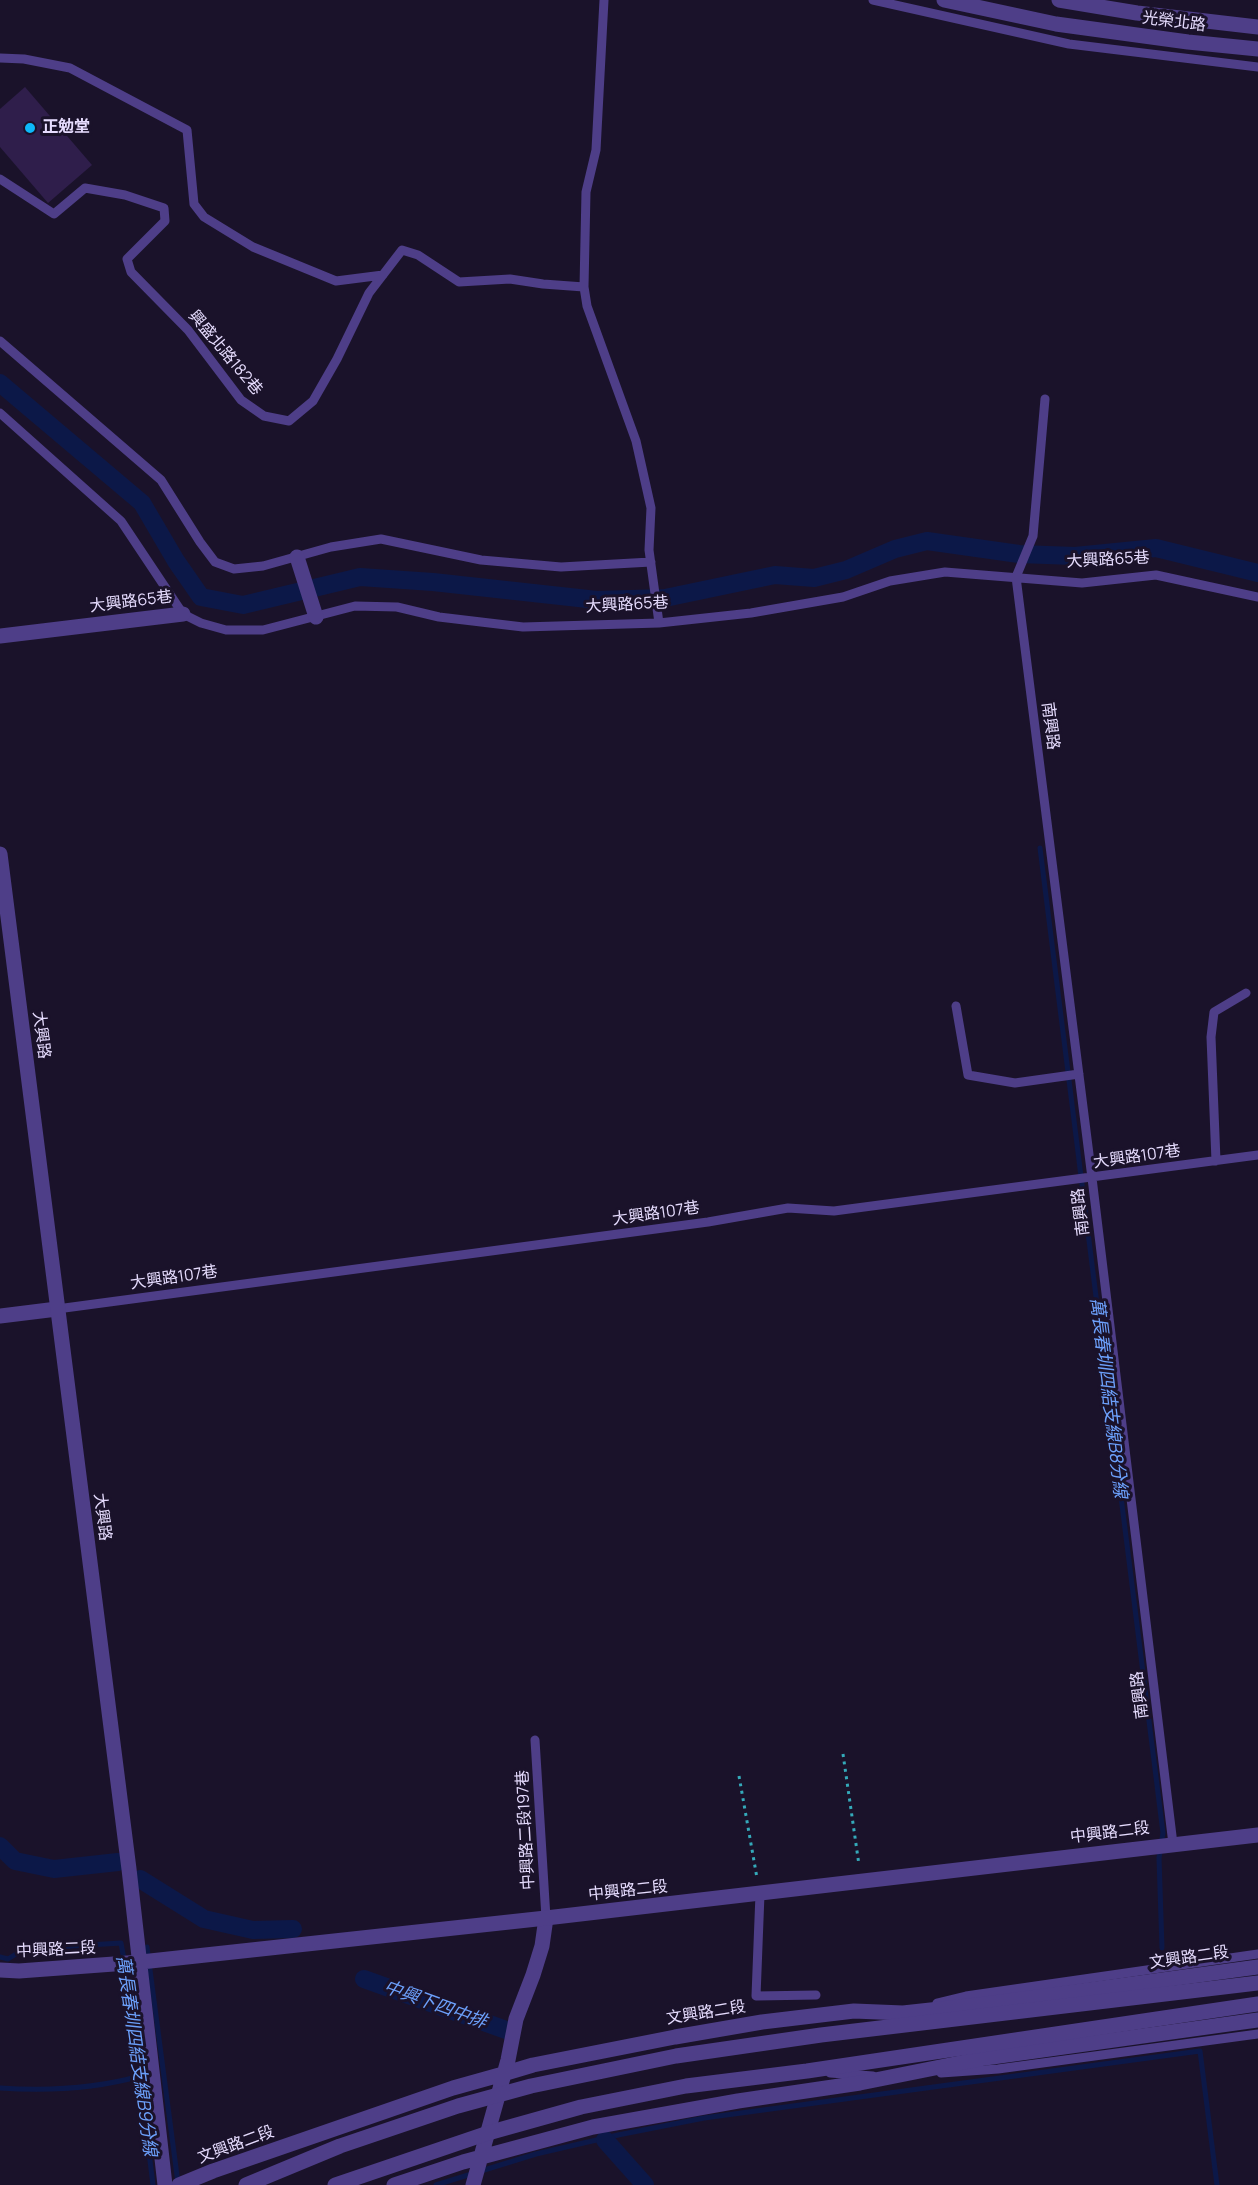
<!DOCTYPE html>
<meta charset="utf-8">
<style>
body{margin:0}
canvas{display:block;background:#1a122a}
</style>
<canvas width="1258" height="2185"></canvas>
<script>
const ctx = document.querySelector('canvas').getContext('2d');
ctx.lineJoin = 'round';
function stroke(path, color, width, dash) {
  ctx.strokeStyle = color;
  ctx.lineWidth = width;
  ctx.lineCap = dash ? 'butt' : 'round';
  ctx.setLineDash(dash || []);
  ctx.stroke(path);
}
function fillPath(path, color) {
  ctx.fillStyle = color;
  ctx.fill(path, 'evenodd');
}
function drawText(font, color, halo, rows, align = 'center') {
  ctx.font = font + ' Manrope,"Noto Sans TC",sans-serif';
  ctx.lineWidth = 6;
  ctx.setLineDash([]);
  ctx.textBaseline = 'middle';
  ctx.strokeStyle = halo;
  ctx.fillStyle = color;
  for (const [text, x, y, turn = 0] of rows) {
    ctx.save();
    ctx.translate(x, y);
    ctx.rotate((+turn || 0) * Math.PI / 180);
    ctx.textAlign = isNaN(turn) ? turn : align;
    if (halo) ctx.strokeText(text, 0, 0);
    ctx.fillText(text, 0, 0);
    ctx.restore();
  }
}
stroke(new Path2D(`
 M1040,848L1163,1833L1159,1858L1162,1948
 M147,1947L178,2183
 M0,1957L8,1959L24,1949L121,1943L128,1981L153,2185
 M0,2088C47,2091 95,2089 140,2076
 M436,2185L536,2154L618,2135L704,2118L1200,2051L1217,2185`), '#0c1848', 5);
stroke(new Path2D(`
 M0,383L142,503L176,561L201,597L243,605L360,577L433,582L597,600L665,598L775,575L814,578L846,570L895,549L927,541L1019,554L1075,556L1156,548L1258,573
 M0,1846L15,1861L54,1869L118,1862
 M140,1879L204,1919L253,1930L293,1929
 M364,1979L506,2030
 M605,2140L645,2185`), '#0c1848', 18);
fillPath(new Path2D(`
 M25,87L92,165L48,203L0,147V109Z`), '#2f1e4b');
stroke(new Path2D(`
 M843,1754L859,1865
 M739,1776L757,1878`), '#34aaba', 3, [3, 4.5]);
stroke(new Path2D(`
 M604,0L596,150L586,192L584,287L587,306L636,441L651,508L649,550L659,623
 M873,0L1069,44L1258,67
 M0,58L24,59L70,68L187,130L194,204L204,217L253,247L336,281L383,275
 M0,179L54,214L85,188L125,195L164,208L165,221L127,259L131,272L188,330L241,400L264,416L289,421L313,401L337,359L369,293L402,250L418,255L459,282L510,279L543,284L584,287
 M0,341L161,480L200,542L215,562L234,569L263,566L331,547L381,539L481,560L561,567L651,562
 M1045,399L1033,536L1016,577L1092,1178L1173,1844
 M0,413L121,521L183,614L201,623L226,630H263L355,606L397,607L439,617L523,627L659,623L751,613L843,597L890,581L945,572L1082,583L1156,575L1258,597
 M956,1006L968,1075L1015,1083L1079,1074
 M1216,1161L1211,1037L1214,1012L1246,993
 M57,1309L708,1222L788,1208L834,1211L1258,1155
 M535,1740L546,1918
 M760,1894L756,1996L816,1995
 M937,2003L966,1996L1258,1954
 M830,2073L873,2076
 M941,2073L998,2069L1258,2034`), '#4e3e88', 9);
stroke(new Path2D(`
 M297,557L316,617
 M0,636L183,614
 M0,1316L57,1309
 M179,2185L213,2171L453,2088L503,2074L533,2065L675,2037L762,2022L854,2011L903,2013L986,2004L1258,1967
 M394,2185L463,2162L593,2127L738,2101L860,2083L985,2058L1258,2020
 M473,2185L508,2060L516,2019L533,1975L542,1946L546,1918`), '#4e3e88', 15);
stroke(new Path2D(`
 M944,0L1056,24L1188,42L1258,49
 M1059,0L1137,13L1258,27
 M0,854L129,1869L165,2185
 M0,1970L19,1971L141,1962L546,1918L1258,1835
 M246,2185L340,2146L458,2106L531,2086L676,2056L821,2035L1258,1983
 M335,2185L488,2133L581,2107L686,2086L807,2071L1258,2004`), '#4e3e88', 15);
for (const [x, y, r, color] of [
 [30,128,6,"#0db8f9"]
]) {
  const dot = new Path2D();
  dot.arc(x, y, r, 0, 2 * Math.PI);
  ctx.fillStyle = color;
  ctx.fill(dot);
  stroke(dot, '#1a122a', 2);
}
drawText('16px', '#e6dcfe', '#1a122a', [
 ["光榮北路",1174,22,7],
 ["興盛北路182巷",225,353,50],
 ["大興路65巷",1108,560,-3],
 ["大興路65巷",131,602,-7],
 ["大興路65巷",627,605,-3],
 ["南興路",1050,726,83],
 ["大興路",41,1035,83],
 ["大興路107巷",1137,1157,-8],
 ["南興路",1081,1212,-97],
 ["大興路107巷",656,1214,-8],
 ["大興路107巷",174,1278,-8],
 ["大興路",102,1517,83],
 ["南興路",1140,1695,-97],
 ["中興路二段197巷",526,1830,-93],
 ["中興路二段",1110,1833,-7],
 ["中興路二段",628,1891,-6],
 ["中興路二段",56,1950,-3],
 ["文興路二段",1189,1958,-8],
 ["文興路二段",706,2013,-9],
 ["文興路二段",236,2145,-20]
]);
drawText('bold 16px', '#e6dcfe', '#1a122a', [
 ["正勉堂",42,128]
], 'left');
drawText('italic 18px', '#6ca0fb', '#1a122a', [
 ["萬長春圳四結支線B8分線",1108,1398,83],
 ["中興下四中排",435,2005,20],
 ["萬長春圳四結支線B9分線",136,2056,82]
]);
</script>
